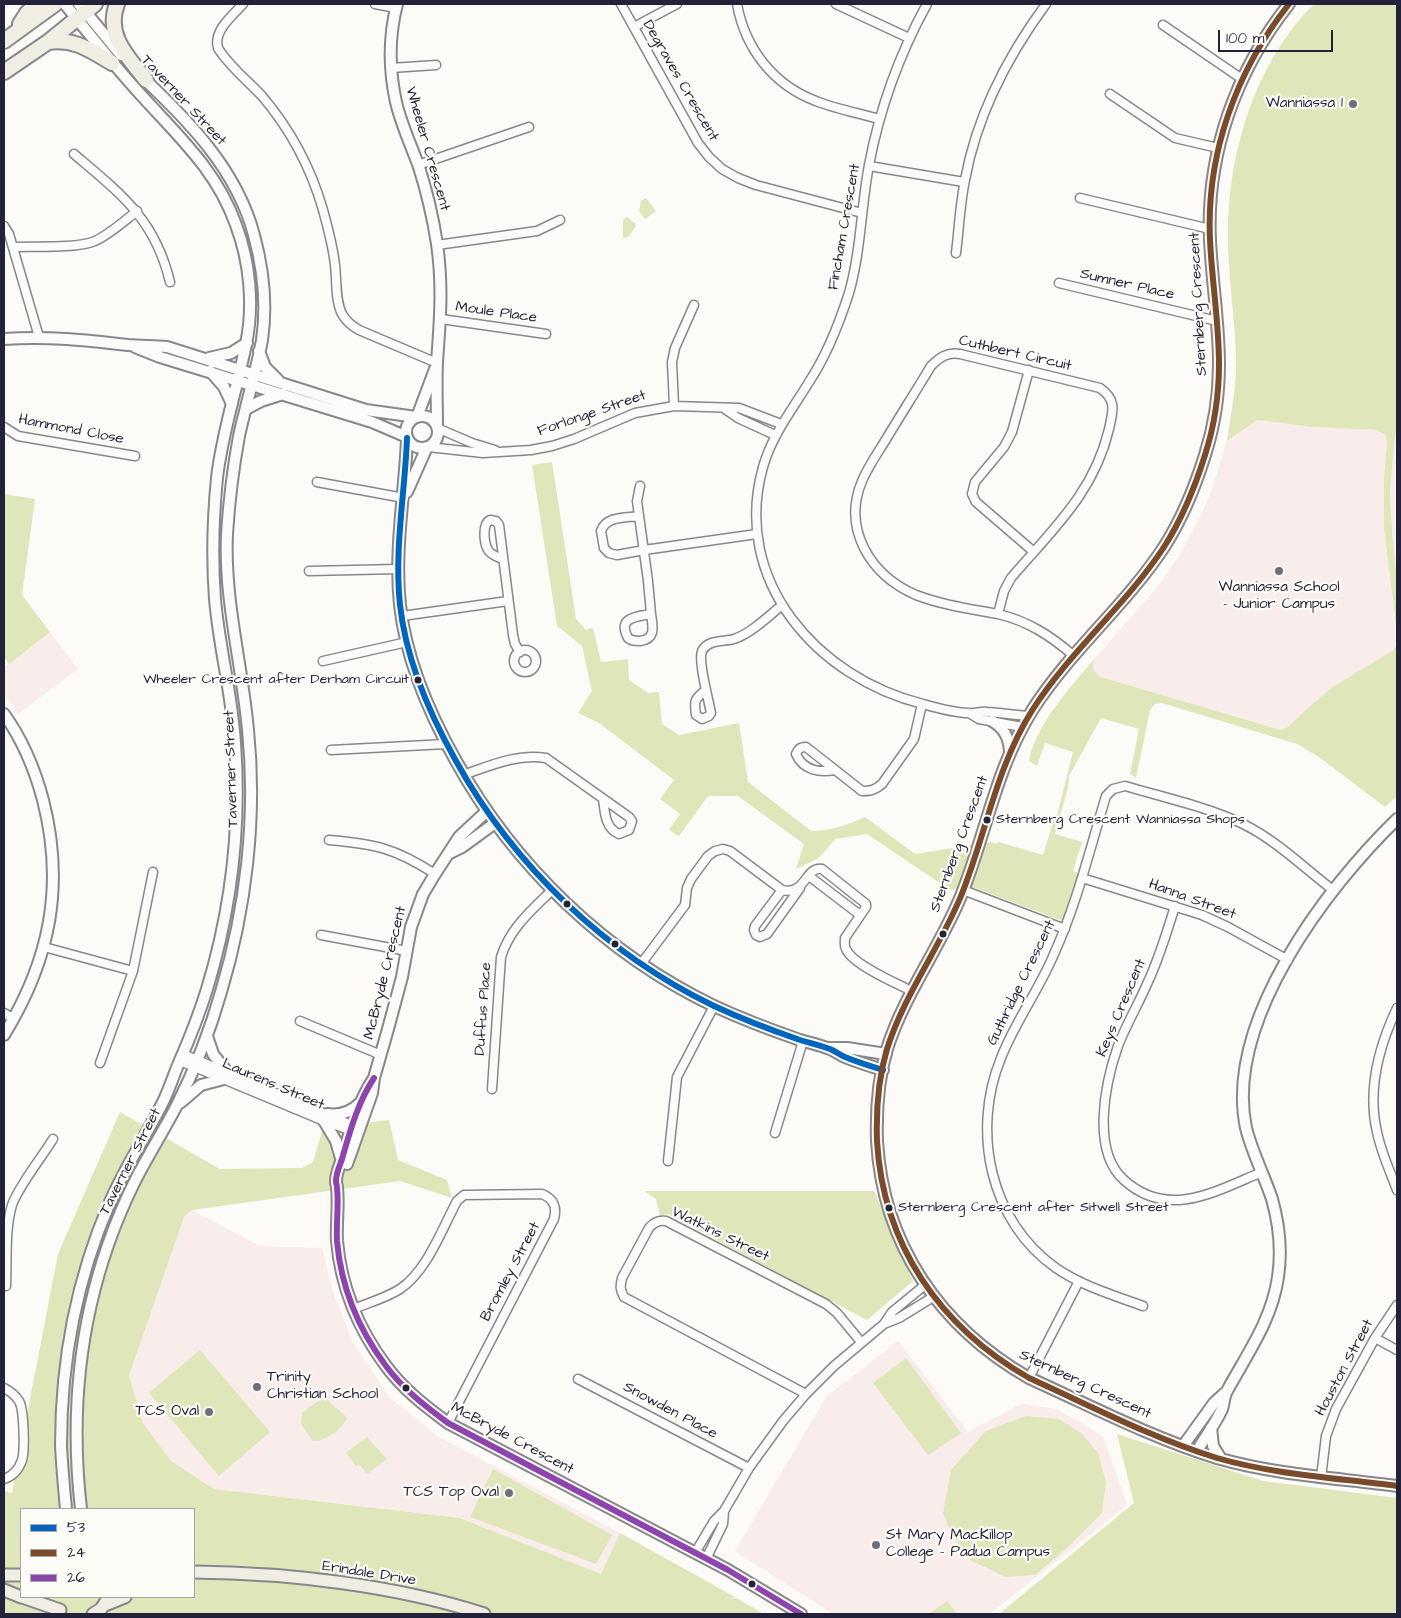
<!DOCTYPE html>
<style>
body{margin:0}
#map{position:relative;width:1401px;height:1618px;overflow:hidden;background:#fcfbf8;font-family:"Architects Daughter",sans-serif}
canvas{display:block}
.frame{position:absolute;inset:0;border:5px solid #22223b;pointer-events:none}
.legend{position:absolute;left:20px;top:1508px;width:175px;height:90px;box-sizing:border-box;background:#fdfcf7;border:1px solid #a5a5ac;margin:0;padding:6px 9px;list-style:none;font-size:15px;color:#22223b}
.legend li{display:flex;align-items:center;gap:10px;height:25px}
.legend b{width:25px;border:1px solid #a5a5ac}
.scale{position:absolute;left:1218px;top:30px;width:115px;height:22px;box-sizing:border-box;border:2px solid #22223b;border-top:0;padding-left:6px;font-size:15px;line-height:18px;white-space:nowrap;color:#22223b;-webkit-text-stroke:4px #fdfcf7;paint-order:stroke}
</style>
<div id="map">
<canvas width="1401" height="1618"></canvas>
<div class="frame"></div>
<ul class="legend">
<li><b style="height:6px;background:#0065bd"></b>53</li>
<li><b style="height:6px;background:#7a4b2a"></b>24</li>
<li><b style="height:6px;background:#8e44ad"></b>26</li>
</ul>
<div class="scale">100 m</div>
</div>
<script>
const ctx = document.querySelector('canvas').getContext('2d');
ctx.lineJoin = 'round';
function fillPath(path, color) {
  ctx.fillStyle = color;
  ctx.fill(path, 'evenodd');
}
function stroke(path, color, width, dash) {
  ctx.strokeStyle = color;
  ctx.lineWidth = width;
  ctx.lineCap = dash ? 'butt' : 'round';
  ctx.setLineDash(dash || []);
  ctx.stroke(path);
}
function drawText(font, color, halo, rows, align = 'center') {
  ctx.font = font + ' "Architects Daughter",sans-serif';
  ctx.lineWidth = 4.5;
  ctx.setLineDash([]);
  ctx.textBaseline = 'middle';
  ctx.strokeStyle = halo;
  ctx.fillStyle = color;
  for (const [text, x, y, turn = 0] of rows) {
    ctx.save();
    ctx.translate(x, y);
    ctx.rotate((+turn || 0) * Math.PI / 180);
    ctx.textAlign = isNaN(turn) ? turn : align;
    if (halo) ctx.strokeText(text, 0, 0);
    ctx.fillText(text, 0, 0);
    ctx.restore();
  }
}
fillPath(new Path2D(`
 M1257,420L1313,427L1376,430L1385,434L1387,441L1384,477V528L1397,634V646L1392,651L1334,686L1312,704L1288,727L1281,730L1101,677L1096,674L1093,669V664L1095,658L1158,586L1178,557L1196,525L1211,492L1227,441Z
 M1397,427V579L1393,544L1390,494L1394,443Z
 M50,632L78,669L18,714L4,694V667Z
 M192,1210L260,1246L322,1248L333,1292L353,1343L390,1398L439,1437L620,1533L601,1574L460,1518L214,1489L171,1461L143,1423L129,1376L184,1217Z
 M898,1341L968,1432L1021,1404L1057,1409L1103,1436L1127,1505L990,1614H833L735,1551L826,1397Z`), '#f8edea');
fillPath(new Path2D(`
 M1314,4H1393L1397,8V427L1394,443L1390,494L1393,544L1397,579V634L1384,528V477L1387,442L1385,434L1376,430L1313,427L1257,420L1227,441C1231,413 1237,386 1236,358C1235,317 1228,277 1228,237C1227,155 1255,62 1314,4Z
 M646,198L656,211L645,219L639,211L641,201Z
 M627,217L635,223L636,226L629,236L623,239V220Z
 M552,462L576,619L586,630L593,628L601,662L628,659L629,680L648,693L659,692L662,724L679,735L739,723L748,782L811,831C830,831 848,825 865,817L915,854L991,842L997,844L998,842L1043,855L1054,819H1056L1073,752L1045,743L1037,766L1029,761C1036,724 1071,687 1095,658C1091,667 1093,672 1101,677L1281,730L1288,727L1312,704L1334,686L1392,651L1397,645V796L1385,807L1319,757L1297,744L1162,703L1155,704L1150,710L1136,778L1130,774L1139,729L1101,718L1069,776L1068,788L1055,834L1082,842L1073,871L1081,874L1063,921L975,888L950,890L867,834L835,839L819,858L796,869L804,844L738,796H708L679,836L669,830L680,814L660,799L674,780L599,723L578,713L592,691L582,646L557,626L532,465Z
 M4,494L35,499L22,595L50,632L9,664L4,657Z
 M120,1112L220,1169L302,1168L313,1162L323,1128L389,1120L398,1160L447,1180L452,1198L400,1181L192,1210L184,1217L129,1376L143,1423L171,1461L214,1489L460,1518L601,1574L620,1533L735,1597L729,1600L736,1598L764,1614L148,1613L144,1614H4V1491L12,1493L58,1254ZM21,1509H194V1597H21Z
 M644,1191H874L913,1281L867,1320L668,1214L660,1216L656,1199Z
 M200,1350L270,1432L219,1476L149,1393Z
 M906,1358L961,1433L928,1455L873,1383Z
 M322,1398L327,1399C333,1407 340,1410 347,1418C343,1428 325,1442 313,1441L301,1424L302,1413Z
 M1026,1416L1059,1419L1082,1434L1098,1453L1106,1482L1102,1513L1067,1548L1035,1575L1006,1577L970,1560L952,1535L943,1513L951,1470L986,1431Z
 M1117,1434L1263,1481L1397,1498V1614H999L1134,1503Z
 M367,1437L387,1459L367,1474L359,1464L356,1466L346,1453Z
 M493,1469L612,1535L596,1564L470,1517Z
 M947,1601L957,1614H929Z`), '#dee6ba');
const street = new Path2D(`
 M243,4C232,16 213,31 218,48C228,65 248,81 262,96C290,129 311,168 323,210C328,228 333,247 335,265C337,281 335,300 342,314C346,321 352,326 359,330L437,363
 M375,4L396,8
 M621,4L698,143L709,157L722,169L738,178L756,185L862,213
 M737,4C745,48 773,85 816,101C836,109 858,113 879,119
 M836,4L909,38
 M927,4C899,55 880,107 869,165C861,207 861,251 849,293C839,324 827,355 809,382C792,410 772,435 763,467C731,580 817,678 923,704C937,708 954,713 969,713C975,714 981,711 987,712C1001,713 1015,715 1029,716
 M1163,25L1242,79
 M634,27L677,4
 M391,68L436,65
 M1110,94L1175,138L1218,148
 M74,154C121,194 155,219 170,282
 M418,165L529,127
 M869,166L964,182
 M1080,198L1210,229
 M4,226L9,234L39,337
 M437,245L537,231L560,220
 M13,247C35,246 75,249 95,241C110,234 123,222 137,211
 M956,253C959,229 960,204 965,180C977,114 1007,57 1046,4
 M1059,283L1217,321
 M441,319L546,334
 M1029,370L1012,432L1004,447L975,482L972,494L976,502L1034,552
 M674,406L672,362L675,348L694,305
 M725,409L738,418L775,435
 M4,427L18,436L135,456
 M437,428L472,443L495,450
 M428,447L483,453L531,450L552,446L574,439L635,413L674,406L739,408L781,424
 M317,482L404,498
 M640,486L637,501L648,581L651,614C636,617 617,617 628,638C632,641 635,641 640,641C656,639 653,627 651,614
 M639,516C625,518 606,516 601,531L604,548L609,553L617,555L644,550L757,534
 M502,559C498,557 491,555 488,550C484,543 482,524 490,520L496,521L499,525L513,635L515,644L520,652
 M309,571L398,569
 M998,614C971,609 942,605 916,595C870,575 842,529 862,481C868,467 877,454 885,441C900,416 916,391 931,366C940,357 947,352 960,354L1100,388C1117,400 1113,411 1109,429C1094,493 1052,530 1011,578L1004,591L998,614C1028,621 1051,636 1074,656
 M402,616L508,601
 M514 661a11 11 0 1 1 22 0a11 11 0 1 1-22 0Z
 M323,661L407,642
 M706,690L711,713L709,716L702,719L696,715C694,701 694,699 706,690C704,681 699,659 702,651C708,639 724,642 734,639C750,634 769,616 782,605
 M969,713L979,719L1022,727
 M331,750L446,744
 M835,770C819,773 803,770 796,754C798,749 800,747 806,747L862,791C871,791 875,790 882,784L914,739L922,704
 M463,775C489,766 518,753 546,758L629,817L632,821L629,830L619,834C605,828 605,813 603,799
 M329,840C375,844 395,848 435,874
 M809,876L860,915
 M1082,878L1202,915L1228,927L1288,960
 M782,890L755,926L754,930L756,935L760,937L767,934L800,888
 M963,890L1065,929
 M1175,906C1167,932 1159,959 1147,984C1138,1005 1126,1025 1118,1046C1105,1083 1091,1151 1124,1180C1168,1220 1216,1191 1262,1172
 M321,935L407,951
 M44,947L133,971
 M641,964L685,905L687,888L691,879L708,856L715,851L723,849L730,851L782,890C806,896 805,866 822,869L866,904V907L845,938C845,942 844,946 846,949C852,964 897,984 912,991
 M1397,1008C1379,1046 1367,1089 1377,1132C1381,1152 1390,1171 1397,1190
 M4,1013L14,1019
 M300,1021L381,1055
 M183,1054L356,1127
 M180,1061L324,1121L355,1132
 M100,1063L133,971L153,872
 M492,1089L501,957C510,928 531,911 552,890
 M775,1133L803,1041
 M668,1161L677,1077L714,1006
 M6,1286C7,1261 5,1228 12,1205C18,1187 42,1157 53,1139
 M1143,1306C1113,1295 1082,1286 1056,1268C990,1222 971,1131 1001,1058C1015,1022 1039,990 1054,954C1077,903 1090,849 1106,796L1113,789L1125,786C1162,797 1208,807 1243,824C1276,840 1304,868 1333,890
 M353,1309C368,1303 386,1298 400,1289C427,1271 442,1229 457,1201L464,1195L542,1194C554,1199 557,1207 554,1219L448,1423
 M884,1324L899,1318L933,1297
 M1375,1338L1397,1350
 M1029,1378L1079,1281
 M578,1379L749,1468
 M4,1388C10,1391 15,1395 19,1401C24,1409 25,1450 22,1460C19,1469 13,1476 4,1479
 M806,1394L624,1297C620,1290 620,1286 622,1278L649,1228C654,1222 659,1220 666,1221L826,1304L837,1313L861,1342
 M1321,1478L1326,1436L1336,1409L1375,1338L1397,1305
 M695,1553L714,1521L724,1511L749,1468L783,1421L806,1394L834,1366L884,1324L892,1312L925,1285
 M706,1559L723,1524L724,1511`);
const secondary = new Path2D(`
 M65,4C90,35 115,67 142,96C180,138 217,171 236,225C250,262 254,306 246,344C237,389 222,433 217,478C213,518 212,559 215,599C219,647 232,694 235,743C241,825 231,910 207,989C199,1015 189,1040 178,1065C173,1077 169,1090 163,1102C146,1136 125,1167 110,1202C77,1278 61,1362 61,1445C62,1466 64,1488 66,1509
 M79,4L121,55
 M397,4C389,35 389,70 396,102C401,124 411,145 419,167C427,192 433,218 437,244C443,285 440,322 437,362C436,384 437,406 437,427
 M1289,4C1236,71 1206,154 1210,240C1212,282 1219,323 1219,364C1219,394 1214,427 1205,455C1195,487 1182,519 1164,547C1126,605 1071,650 1033,709C996,767 986,834 961,896C939,949 904,995 887,1049C878,1079 876,1111 877,1141C883,1245 940,1327 1029,1378C1091,1406 1152,1438 1217,1458C1276,1475 1337,1478 1397,1486
 M4,339C47,336 86,340 128,345C141,346 154,346 167,347L366,410L416,417
 M135,347L160,357L372,422L407,437
 M259,351L265,367L278,380
 M209,358L231,353L247,343
 M210,371L224,387L232,404
 M246,409L261,401L283,394
 M406 432a16 16 0 1 1 32 0a16 16 0 1 1-32 0Z
 M417,417L435,369
 M407,438C405,493 394,549 400,605C406,660 429,713 456,761C514,866 606,954 714,1006C742,1019 771,1030 800,1040C810,1043 820,1045 830,1049C835,1051 840,1055 845,1057C857,1062 870,1066 883,1070
 M407,492L427,447
 M4,714C22,739 35,770 43,800C65,886 50,960 4,1035
 M992,721C1004,728 1009,737 1010,751
 M450,853L462,847L495,823
 M207,1036L213,1054L228,1073
 M830,1048H847L886,1054
 M374,1078C358,1102 350,1131 342,1159C340,1165 336,1173 336,1181C336,1185 337,1183 337,1188C339,1204 336,1223 337,1241C341,1287 359,1330 386,1366C403,1389 425,1406 448,1423L728,1570L801,1614
 M180,1103L201,1085L224,1079
 M327,1114C340,1116 351,1112 360,1103
 M324,1121L336,1141L341,1158
 M347,1164L372,1093L374,1078L388,1029L402,977L411,927L423,894L435,874L459,837L487,811
 M1211,1428L1213,1446L1221,1459
 M1183,1446L1214,1403L1225,1393
 M1197,1451C1205,1437 1216,1423 1222,1409C1224,1403 1224,1396 1227,1391C1247,1354 1272,1320 1278,1277C1282,1251 1279,1224 1272,1199C1264,1175 1252,1152 1246,1128C1224,1022 1326,888 1397,819
 M81,1509C68,1396 83,1288 133,1185C147,1157 163,1132 177,1105C195,1069 210,1031 221,992C246,909 257,817 248,730C242,664 224,600 227,534C229,501 233,469 239,436C246,404 256,373 262,340C267,306 263,268 254,235C237,170 189,121 141,76`);
const primary = new Path2D(`
 M194,1572C288,1573 394,1585 484,1614
 M4,1575H21
 M4,1590L21,1597
 M22,1597L60,1610
 M105,1605L125,1597
 M93,1614L101,1609L109,1597`);
const highway = new Path2D(`
 M117,4C105,35 128,57 146,80
 M20,24L27,13L37,4
 M4,41L55,4
 M48,42C74,38 90,50 112,63
 M4,72L48,42L95,4`);
stroke(street, '#88888c', 11);
stroke(secondary, '#88888c', 14);
stroke(primary, '#88888c', 15);
stroke(highway, '#88888c', 18);
stroke(street, '#fbfbf9', 8);
stroke(secondary, '#fbfbf9', 10);
stroke(primary, '#f0ede3', 11);
stroke(highway, '#f0ede3', 14);
stroke(new Path2D(`
 M407,438C405,493 394,549 400,605C406,660 429,713 456,761C514,866 606,954 714,1006C742,1019 771,1030 800,1040C810,1043 820,1045 830,1049C835,1051 840,1055 845,1057C857,1062 870,1066 883,1070`), '#0065bd', 6);
stroke(new Path2D(`
 M1289,4C1236,71 1206,154 1210,240C1212,282 1219,323 1219,364C1219,394 1214,427 1205,455C1195,487 1182,519 1164,547C1126,605 1071,650 1033,709C996,767 986,834 961,896C939,949 904,995 887,1049C878,1079 876,1111 877,1141C883,1245 940,1327 1029,1378C1091,1406 1152,1438 1217,1458C1276,1475 1337,1478 1397,1486`), '#7a4b2a', 6);
stroke(new Path2D(`
 M374,1078C358,1102 350,1131 342,1159C340,1165 336,1173 336,1181C336,1185 337,1183 337,1188C339,1204 336,1223 337,1241C341,1287 359,1330 386,1366C403,1389 425,1406 448,1423L728,1570L801,1614`), '#8e44ad', 6);
for (const [x, y, r, color] of [
 [1353,104,5,"#6e6e7d"],
 [1279,571,5,"#6e6e7d"],
 [418,680,4.5,"#22223b"],
 [987,820,4.5,"#22223b"],
 [567,904,4.5,"#22223b"],
 [943,934,4.5,"#22223b"],
 [615,944,4.5,"#22223b"],
 [889,1208,4.5,"#22223b"],
 [257,1387,5,"#6e6e7d"],
 [406,1388,4.5,"#22223b"],
 [209,1412,5,"#6e6e7d"],
 [509,1493,5,"#6e6e7d"],
 [876,1545,5,"#6e6e7d"],
 [752,1584,4.5,"#22223b"]
]) {
  const dot = new Path2D();
  dot.arc(x, y, r, 0, 2 * Math.PI);
  ctx.fillStyle = color;
  ctx.fill(dot);
  stroke(dot, '#fdfcf7', 2);
}
drawText('14px', '#22223b', '#fdfcf7', [
 ["Wheeler Crescent after Derham Circuit",409,680,"right"],
 ["Sternberg Crescent Wanniassa Shops",996,820],
 ["Sternberg Crescent after Sitwell Street",898,1208]
], 'left');
drawText('15px', '#22223b', '#fdfcf7', [
 ["Degraves Crescent",680,81,60],
 ["Taverner Street",183,101,47],
 ["Wheeler Crescent",427,149,74],
 ["Fincham Crescent",845,227,-80],
 ["Sumner Place",1127,285,13],
 ["Sternberg Crescent",1199,304,-93],
 ["Moule Place",496,313,8],
 ["Cuthbert Circuit",1015,354,13],
 ["Forlonge Street",592,414,-19],
 ["Hammond Close",71,430,11],
 ["Taverner Street",232,769,-92],
 ["Sternberg Crescent",960,844,-70],
 ["Hanna Street",1192,900,20],
 ["McBryde Crescent",386,973,-76],
 ["Guthridge Crescent",1022,983,-64],
 ["Keys Crescent",1122,1008,-67],
 ["Duffus Place",484,1009,-86],
 ["Laurens Street",273,1085,23],
 ["Taverner Street",131,1162,-63],
 ["Watkins Street",720,1235,26],
 ["Bromley Street",511,1272,-62],
 ["Houston Street",1345,1368,-62],
 ["Sternberg Crescent",1085,1385,25],
 ["Snowden Place",670,1411,28],
 ["McBryde Crescent",512,1439,28],
 ["Erindale Drive",369,1574,9]
]);
drawText('15px', '#22223b', '#fdfcf7', [
 ["Wanniassa 1",1343,104],
 ["Wanniassa School",1279,588,"center"],
 ["- Junior Campus",1279,605,"center"],
 ["Trinity",267,1378,"left"],
 ["Christian School",267,1395,"left"],
 ["TCS Oval",199,1412],
 ["TCS Top Oval",499,1493],
 ["St Mary MacKillop",886,1536,"left"],
 ["College - Padua Campus",886,1553,"left"]
], 'right');
</script>
